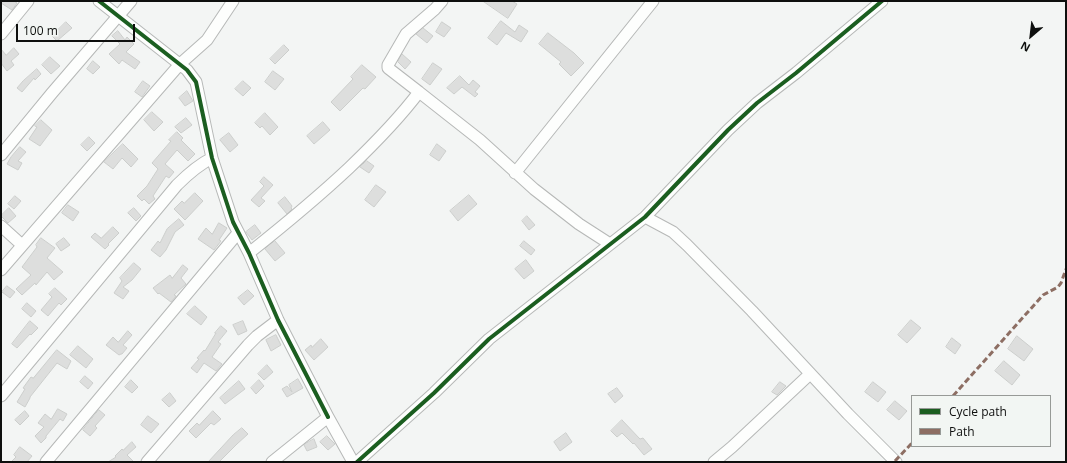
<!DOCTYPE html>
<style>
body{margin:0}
#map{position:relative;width:1067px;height:463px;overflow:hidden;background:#f3f5f4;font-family:"Open Sans",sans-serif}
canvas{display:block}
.frame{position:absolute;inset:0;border:2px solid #0e0f0e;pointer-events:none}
.legend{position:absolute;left:911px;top:395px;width:140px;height:52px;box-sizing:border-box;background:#f2f6f3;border:1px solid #979a97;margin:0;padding:5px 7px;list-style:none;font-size:12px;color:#0e0f0e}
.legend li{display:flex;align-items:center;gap:8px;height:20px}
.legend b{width:20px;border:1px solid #979a97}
.north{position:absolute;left:1011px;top:16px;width:40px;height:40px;-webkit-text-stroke:3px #f2f6f3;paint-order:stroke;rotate:208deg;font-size:11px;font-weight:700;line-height:16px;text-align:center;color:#0e0f0e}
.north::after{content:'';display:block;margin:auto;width:14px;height:18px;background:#0e0f0e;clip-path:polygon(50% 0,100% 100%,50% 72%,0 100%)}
.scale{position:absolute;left:16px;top:24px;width:119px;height:18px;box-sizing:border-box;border:2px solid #0e0f0e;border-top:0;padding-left:5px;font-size:12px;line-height:14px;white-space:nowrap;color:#0e0f0e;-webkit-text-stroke:3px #f2f6f3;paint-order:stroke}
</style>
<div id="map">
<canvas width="1067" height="463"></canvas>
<div class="frame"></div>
<ul class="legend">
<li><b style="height:5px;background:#1b5e20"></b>Cycle path</li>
<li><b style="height:5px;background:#8d6e63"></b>Path</li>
</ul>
<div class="north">N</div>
<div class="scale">100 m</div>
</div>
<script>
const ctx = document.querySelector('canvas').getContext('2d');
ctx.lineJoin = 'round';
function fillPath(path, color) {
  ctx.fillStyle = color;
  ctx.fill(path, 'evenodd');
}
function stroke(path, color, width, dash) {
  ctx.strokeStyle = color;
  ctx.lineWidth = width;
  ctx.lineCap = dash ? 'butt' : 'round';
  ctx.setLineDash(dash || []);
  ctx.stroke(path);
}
const building = new Path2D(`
 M1,1H14L17,3L12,10L1,3Z
 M483,1H512L517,4L508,18Z
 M501,21L515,32L519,25L528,31L521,42L506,33L497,45L488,38Z
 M66,22L72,28L57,41L52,36Z
 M442,22L451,28L444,37L436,32Z
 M423,28L433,36L427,43L416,34Z
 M118,31L125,40L127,37L134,44L126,52L140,62L135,69L122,60L119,64L109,54L120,44L112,36Z
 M548,33L574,53L584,63L571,76L559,64L561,62L539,44Z
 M284,45L289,50L275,64L270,59Z
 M14,48L19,54L11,61L14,65L7,71L1,63V49L6,55Z
 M402,54L411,62L405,69L398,62Z
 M50,57L60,66L51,74L42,65Z
 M93,61L100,67L93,74L87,69Z
 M433,63L442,69L430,85L422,79Z
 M362,65L376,77L365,89L363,88L340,111L331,102L353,79L351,77Z
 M37,69L41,74L35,80L34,78L22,92L17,88L23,81Z
 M273,71L284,79L275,90L265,82Z
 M460,76L469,85L473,80L480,86L475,92L478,94L475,97L462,87L454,94L447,88Z
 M143,81L150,86L142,97L135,92Z
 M243,81L251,88L243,96L235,89Z
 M187,91L193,101L185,106L179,98Z
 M152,112L163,122L154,131L144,120Z
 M265,113L278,127L270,135L262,126L260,128L255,123Z
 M186,118L192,125L181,133L175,127Z
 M41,120L52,130L40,146L29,139L37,127L35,126Z
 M323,122L330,130L314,144L307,136Z
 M177,132L183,138L181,140L195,154L188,161L177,150L165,164L174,172L169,178L166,176L153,196L155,199L149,204L144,199L142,201L137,196L147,186L158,169L152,163L171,141L169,140Z
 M229,133L238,145L230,152L220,140Z
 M89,137L95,143L87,151L81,145Z
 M123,144L138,159L131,167L122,158L113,169L104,162Z
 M437,144L446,151L439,161L430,155Z
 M20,147L26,152L18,161L22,163L18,170L7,164L11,157Z
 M367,161L374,166L369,173L360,167Z
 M264,177L273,185L261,198L265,201L259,207L251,200L264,186L260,182Z
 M376,185L386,192L374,207L365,200Z
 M195,193L203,201L185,220L174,209L182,201L184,203Z
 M469,195L477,204L458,221L450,211Z
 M15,196L21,201L14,209L8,204Z
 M285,197L292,206L291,208L292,209L287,214L278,203Z
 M68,205L79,212L73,221L62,213Z
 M9,208L16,216L8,223L1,216Z
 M134,208L141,216L136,221L128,213Z
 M527,216L535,225L529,230L522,221Z
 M179,219L184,225L175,232L166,250L160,257L151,250L158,241L160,243L167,229Z
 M219,223L227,228L219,240L221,241L214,250L198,239L206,228L212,234Z
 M255,225L261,233L252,240L246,232Z
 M113,227L119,233L108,244L109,245L105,249L91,237L95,233L101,238Z
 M41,238L55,248L47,258L63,272L54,280L47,272L36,285L35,283L22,295L16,289L31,275L22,267L37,247L36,245Z
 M64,238L70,245L61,251L56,244Z
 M275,241L285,253L275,261L265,249Z
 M524,241L535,250L531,255L520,246Z
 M526,260L534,271L524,279L515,269Z
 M134,263L141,269L132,280L123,287L129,291L123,299L114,293L122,281L120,278Z
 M183,265L188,269L181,278L186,284L174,295L176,296L171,302L159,293L158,294L153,288L170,275L172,278Z
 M7,286L15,292L10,298L2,292Z
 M55,288L67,299L61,305L59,303L48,316L41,310L52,297L49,294Z
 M248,290L254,296L244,305L238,298Z
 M27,303L36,311L31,317L22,309Z
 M195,306L207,317L201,325L187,314Z
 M911,320L921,328L907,343L898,335Z
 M30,321L38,328L31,335L30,334L17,348L12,344Z
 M243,321L247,331L238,335L233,325Z
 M221,326L227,331L218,342L221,344L212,357L222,364L216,371L204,363L197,373L191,368L199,359L197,358L204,350L205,351L216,333H215Z
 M128,331L132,335L123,345L127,348L122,354H121L119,355L106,345L113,337L118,342Z
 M276,335L281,345L271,351L266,340Z
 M1017,336L1033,349L1024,361L1008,349Z
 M952,338L961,345L955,354L946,347Z
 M321,339L328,347L314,360L305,350L311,345L312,347Z
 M78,346L93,359L86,368L70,355Z
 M57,350L71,361L67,369L57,363L30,397V398L25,407L17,402L25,389L23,388L31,377L33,378Z
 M1004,361L1020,375L1012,385L995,371Z
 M267,365L273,372L264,380L258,374Z
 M85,376L93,383L88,389L80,382Z
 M298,379L303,388L287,397L282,389L287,386L292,392L289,385Z
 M131,380L138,387L132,393L125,387Z
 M259,380L264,386L256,394L251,388Z
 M239,381L245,389L225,404L220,398Z
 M780,382L786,386L777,395L772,392Z
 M873,382L886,392L878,402L865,392Z
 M617,388L623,396L615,403L608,394Z
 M170,393L176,401L169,407L162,400Z
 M895,401L907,411L899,420L887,410Z
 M58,409L67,414L63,421L60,419L46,436V438L41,443L35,436L44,427L38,423L45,414L51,419Z
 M99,410L105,415L95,426L97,428L90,436L83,430Z
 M25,411L29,416L20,425L15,420Z
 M213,411L221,419L214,425L211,423L196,438L189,431L197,423L199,425Z
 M148,416L159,424L151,433L141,425Z
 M622,420L640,439L643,438L652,449L644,455L634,443L633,444L622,433L617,437L611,431Z
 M242,428L248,434L237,444L219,462H208L233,435Z
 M566,433L572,442L560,451L554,442Z
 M327,436L335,444L328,450L320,442Z
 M314,439L317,447L307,451L304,445Z
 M132,442L136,447L127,455L134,462H108L116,457L115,456L122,449L123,450Z
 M20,447L32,456L27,462H11L16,457L14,455Z`);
fillPath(building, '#dddedd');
stroke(building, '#cccecc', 1);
const minor = new Path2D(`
 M99,1L187,70L196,82L212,158L233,222L249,253L278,320L328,417
 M1,34L28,1
 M419,92L388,68V65L406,34L435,9L442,1
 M1,155L52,93L131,1
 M515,173L653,1
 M645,217L673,232L687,245L752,311L848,414L896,462
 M1,226L22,245
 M249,253C283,226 317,198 349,168C374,144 398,120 419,92L480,140L534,189L579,224L610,244
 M1,270L180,64L207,40L233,1
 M1,396L177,185C188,174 198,165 212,158
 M46,462L238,233
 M147,462L248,345L257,336L278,320
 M272,462L328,417L353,462
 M357,462L434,393L489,339L645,217L728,130L757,103L796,73L882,1
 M714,462L732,447L810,374`);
stroke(minor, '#b6b8b7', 13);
stroke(minor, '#fdfefd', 11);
stroke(new Path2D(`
 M953,396L1043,295L1058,287L1061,283L1066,269
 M895,461L912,443`), '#8d6e63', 3, [6, 3]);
stroke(new Path2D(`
 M99,1L187,70L196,82L212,158L233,222L249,253L278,320L328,417
 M357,462L434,393L489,339L645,217L728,130L757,103L796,73L882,1`), '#1b5e20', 4);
</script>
